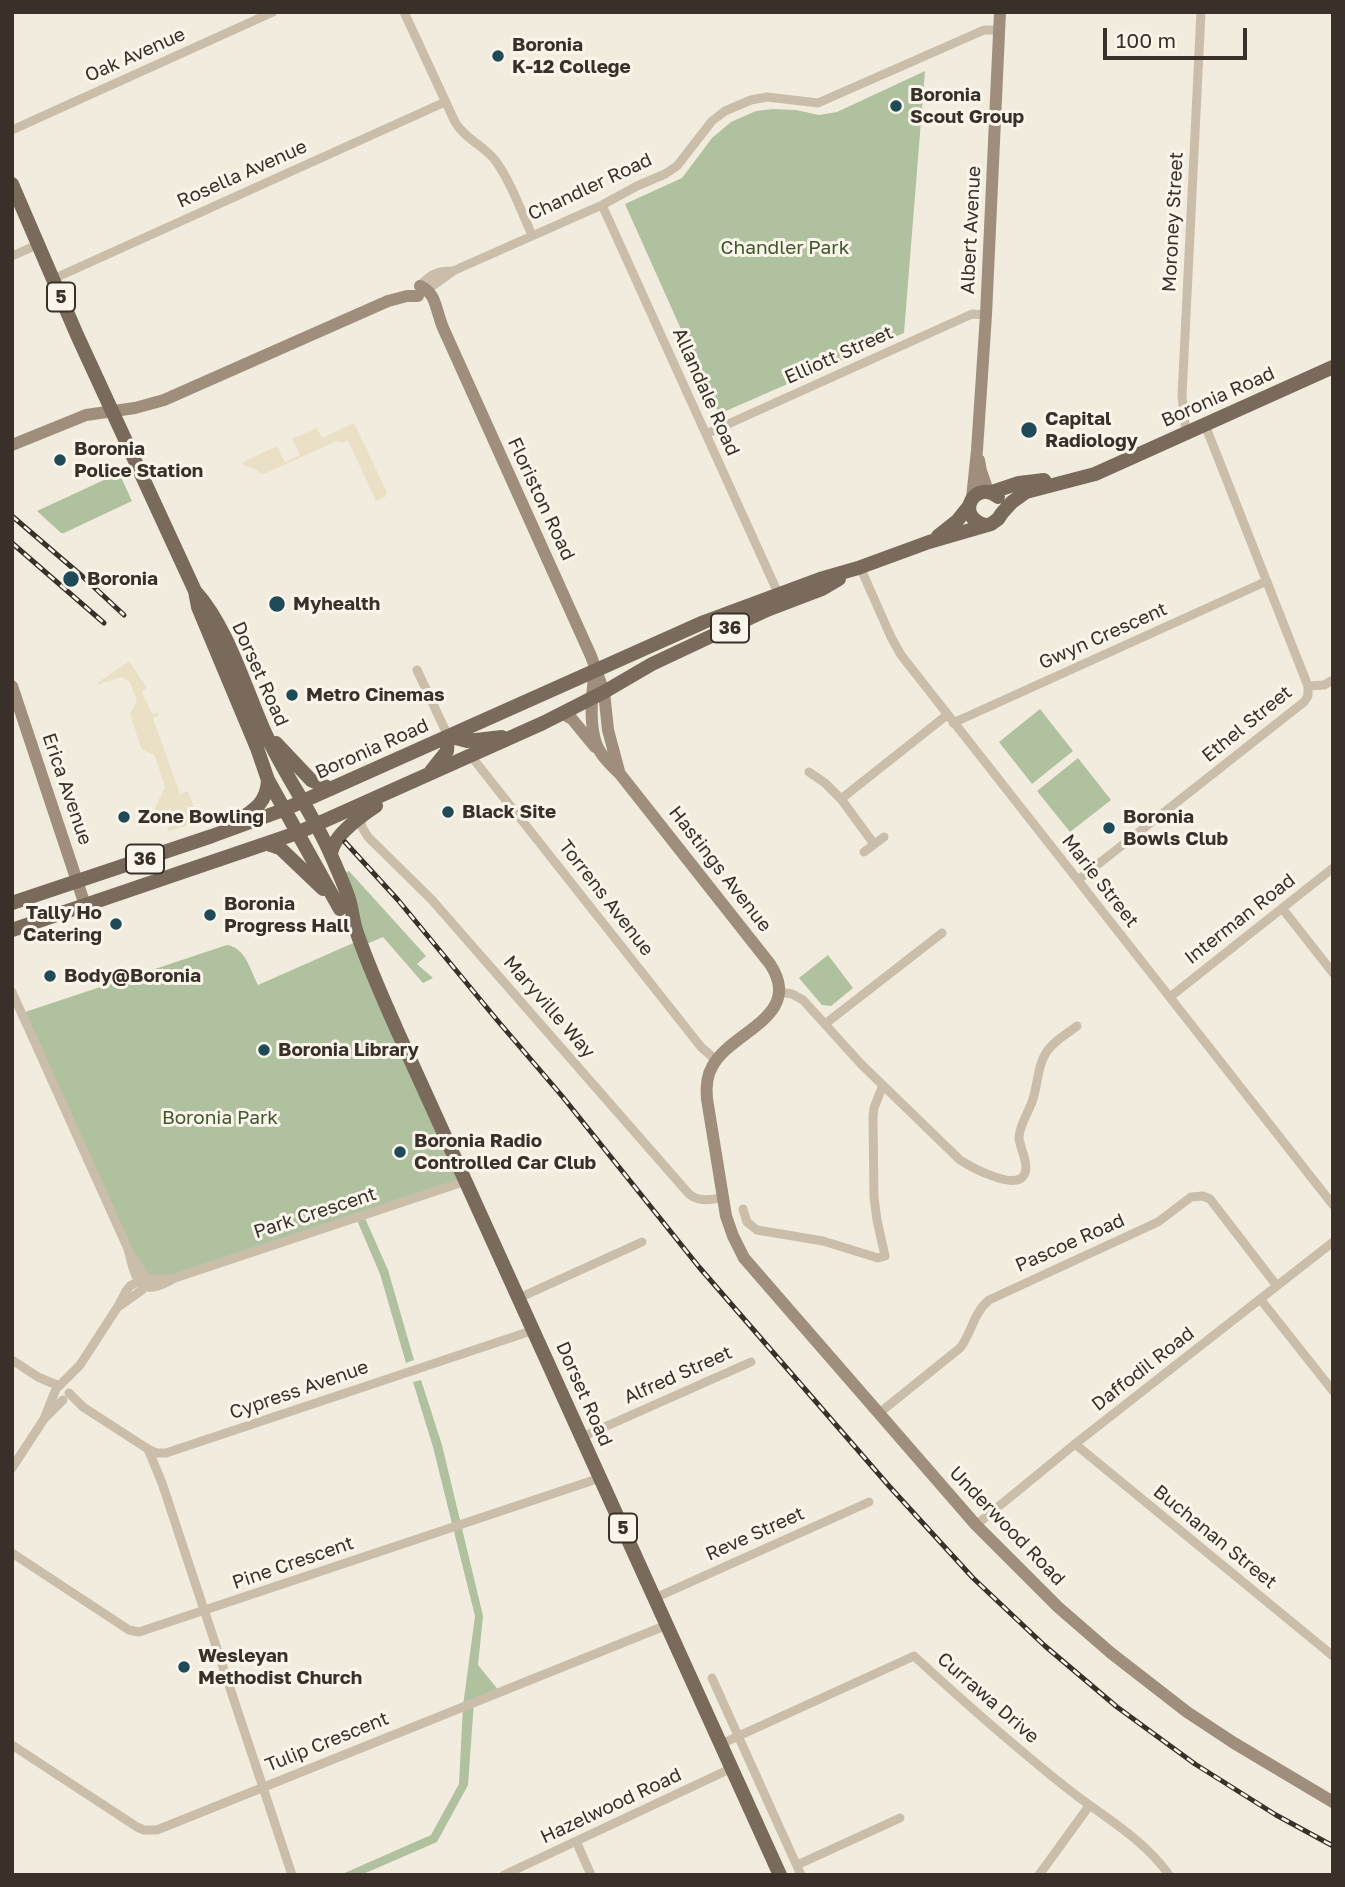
<!DOCTYPE html>
<style>
body{margin:0}
#map{position:relative;width:1345px;height:1887px;overflow:hidden;background:#f2ecde;font-family:"Golos Text",sans-serif}
canvas{display:block}
.frame{position:absolute;inset:0;border:14px solid #383029;pointer-events:none}
.scale{position:absolute;left:1103px;top:28px;width:144px;height:32px;box-sizing:border-box;border:4px solid #383029;border-top:0;padding-left:9px;font-size:21px;line-height:24px;white-space:nowrap;color:#383029;-webkit-text-stroke:5px #faf5ea;paint-order:stroke}
</style>
<div id="map">
<canvas width="1345" height="1887"></canvas>
<div class="frame"></div>
<div class="scale">100 m</div>
</div>
<script>
const ctx = document.querySelector('canvas').getContext('2d');
ctx.lineJoin = 'round';
function fillPath(path, color) {
  ctx.fillStyle = color;
  ctx.fill(path, 'evenodd');
}
function stroke(path, color, width, dash) {
  ctx.strokeStyle = color;
  ctx.lineWidth = width;
  ctx.lineCap = dash ? 'butt' : 'round';
  ctx.setLineDash(dash || []);
  ctx.stroke(path);
}
function drawText(font, color, halo, rows, align = 'center') {
  ctx.font = font + ' "Golos Text",sans-serif';
  ctx.lineWidth = 6;
  ctx.setLineDash([]);
  ctx.textBaseline = 'middle';
  ctx.strokeStyle = halo;
  ctx.fillStyle = color;
  for (const [text, x, y, turn = 0] of rows) {
    ctx.save();
    ctx.translate(x, y);
    ctx.rotate((+turn || 0) * Math.PI / 180);
    ctx.textAlign = isNaN(turn) ? turn : align;
    if (halo) ctx.strokeText(text, 0, 0);
    ctx.fillText(text, 0, 0);
    ctx.restore();
  }
}
fillPath(new Path2D(`
 M925,71L904,333L719,414L625,204L682,178L712,138L731,122L756,111L773,109L796,110L819,115L837,112Z
 M119,473L132,501L64,533H61L37,511Z
 M1040,709L1073,751L1032,784L999,742Z
 M1078,758L1111,800L1070,832L1037,791Z
 M349,871L426,956L417,964L433,978L423,983L383,937L362,946L466,1181L364,1216L388,1270L414,1360L406,1363L380,1274L356,1218L148,1284L22,1013L227,945C246,948 250,970 258,985L360,940L340,875Z
 M828,955L853,988L831,1006L822,1005L799,978Z
 M421,1380L442,1445L483,1616L478,1665L500,1692L474,1702L468,1785L437,1842L361,1875H340L431,1835L459,1784L463,1706L475,1616L433,1447L413,1382Z`), '#afc19e');
fillPath(new Path2D(`
 M354,423L387,492L385,497L376,501L348,441L341,443L337,441L266,473L260,474L259,471L244,465L243,462L277,446L285,462L300,455L292,439L317,428L322,438Z
 M129,661L147,688L142,692L152,714L158,713L159,715L153,718L180,794L188,791L199,821L167,832L169,826L160,822L155,807L165,787L155,756L141,748L130,714L137,701L130,682L122,677L97,685V683Z`), '#eae0c5');
stroke(new Path2D(`
 M404,12L455,122C465,139 483,145 495,160C511,182 521,211 532,235
 M12,130L273,12
 M602,205L778,593
 M12,256L39,244
 M53,279L445,102
 M420,286C429,275 437,271 451,271
 M427,290L453,271L602,205L637,186L665,174L677,166L712,121L725,111L751,100L767,97L818,103L984,30H999
 M1186,433L1182,396L1201,12
 M706,434L972,314L986,315
 M860,567L891,637L901,655L1333,1205
 M417,670L448,736
 M1308,686L1324,685L1333,680
 M953,723L1267,581
 M471,756L701,1047L716,1060
 M809,772L825,783L841,799
 M360,817L362,827L368,837L432,900L689,1194C700,1203 711,1199 723,1198
 M874,844L841,799L947,715
 M864,852L884,837
 M1078,880L1304,702L1308,696V686L1205,425
 M1282,908L1333,973
 M12,992L128,1249C136,1282 140,1299 175,1278L466,1181
 M779,992L792,994L803,1000L861,1064L960,1160C971,1167 1015,1191 1024,1175C1030,1165 1020,1149 1019,1138C1019,1126 1028,1113 1032,1102C1038,1086 1037,1064 1048,1050C1055,1040 1068,1033 1077,1026
 M1170,997L1333,868
 M825,1024L942,933
 M743,1209L747,1222L757,1230L823,1241L878,1258L885,1256L877,1220L874,1197L873,1116L874,1108L883,1085
 M131,1254C147,1277 140,1281 170,1279
 M519,1298L642,1242
 M1261,1300L1333,1391
 M118,1307L142,1290L145,1281
 M12,1360L38,1377L59,1386
 M69,1393L83,1407L148,1449L157,1453H166L534,1330
 M878,1414L960,1348C972,1333 973,1313 989,1300L1158,1222L1191,1197L1203,1196L1210,1199L1277,1286
 M44,1419L56,1389L80,1365L117,1308L126,1291L130,1286L147,1277
 M582,1437L751,1362
 M1075,1444L1333,1656
 M148,1449L162,1483L292,1875
 M12,1468L44,1419L63,1400
 M976,1525L1075,1444L1333,1242
 M12,1553L129,1630L139,1632L600,1478
 M655,1598L869,1502
 M712,1678L801,1875
 M721,1744L914,1656C964,1702 1015,1747 1068,1789C1102,1816 1143,1838 1169,1875
 M12,1745L137,1827L144,1830H157L667,1625
 M576,1841L591,1875
 M797,1865L900,1818
 M504,1875L732,1768
 M1039,1875L1089,1806`), '#cabeaa', 9);
stroke(new Path2D(`
 M420,286C435,293 435,305 440,319C442,327 446,334 449,341L591,656L604,692L608,730L619,771
 M12,445L86,415L135,408L164,400L388,301L407,296H418
 M979,460L981,471L988,491
 M972,498L977,450L986,315L1000,12
 M595,669C592,692 587,733 601,753C606,761 614,768 620,774L770,964C805,1017 730,1031 712,1067C706,1077 706,1088 707,1099L726,1216L733,1236L744,1258L976,1525L1058,1607L1111,1653L1187,1712L1234,1743L1333,1802
 M12,686L85,905
 M562,713L572,719L595,747`), '#9e8e7b', 12);
stroke(new Path2D(`
 M12,184L77,335L195,591L198,607L257,748L268,780L340,909
 M992,492L1019,483L1044,480
 M985,525C953,516 976,478 998,497
 M938,536L957,521L969,506
 M195,591C227,626 244,685 263,728C282,772 312,811 331,855C337,869 344,884 349,899C352,909 353,920 356,930C367,963 382,996 396,1028L780,1875
 M448,736L467,741L502,737
 M276,743L311,780L331,789
 M431,771L447,751L448,736
 M237,821C255,810 267,802 268,780
 M268,844L280,848L323,889
 M331,854C333,835 361,816 376,806
 M12,903L212,836L283,810L704,622L820,579L858,568L929,542L991,524L998,519L1002,513L1012,502L1026,492L1095,474L1333,367
 M12,930L297,833L543,723L604,692L652,664L767,610L822,589L839,579`), '#796a5b', 14);
const rail = new Path2D(`
 M12,516L82,576L124,615
 M12,543L104,623
 M345,842L398,900L497,1020L562,1096L699,1267L889,1486L973,1578L1045,1646L1117,1707L1195,1764L1276,1815L1333,1846`);
stroke(rail, '#383029', 5);
stroke(rail, '#faf5ea', 2.5, [8]);
for (const [x, y, r, color] of [
 [498,56,7,"#1f4b59"],
 [896,106,7,"#1f4b59"],
 [1029,430,9,"#1f4b59"],
 [60,460,7,"#1f4b59"],
 [71,579,9,"#1f4b59"],
 [277,604,9,"#1f4b59"],
 [292,695,7,"#1f4b59"],
 [448,812,7,"#1f4b59"],
 [124,817,7,"#1f4b59"],
 [1109,828,7,"#1f4b59"],
 [210,915,7,"#1f4b59"],
 [116,924,7,"#1f4b59"],
 [50,976,7,"#1f4b59"],
 [264,1050,7,"#1f4b59"],
 [400,1152,7,"#1f4b59"],
 [184,1667,7,"#1f4b59"]
]) {
  const dot = new Path2D();
  dot.arc(x, y, r, 0, 2 * Math.PI);
  ctx.fillStyle = color;
  ctx.fill(dot);
  stroke(dot, '#faf5ea', 2.5);
}
for (const [x, y, w] of [
 [61,297,28],
 [730,628,38],
 [145,859,38],
 [623,1528,28]
]) {
  const box = new Path2D();
  box.roundRect(x - w / 2, y - 14.5, w, 29, 5);
  ctx.fillStyle = '#faf5ea';
  ctx.fill(box);
  stroke(box, '#383029', 2);
}
drawText('bold 18px', '#383029', null, [
 ["5",61,297],
 ["36",730,628],
 ["36",145,859],
 ["5",623,1528]
]);
drawText('bold 19px', '#383029', '#faf5ea', [
 ["Boronia",512,45],
 ["K-12 College",512,67],
 ["Boronia",910,95],
 ["Scout Group",910,117],
 ["Capital",1045,419],
 ["Radiology",1045,441],
 ["Boronia",74,449],
 ["Police Station",74,471],
 ["Boronia",87,579],
 ["Myhealth",293,604],
 ["Metro Cinemas",306,695],
 ["Black Site",462,812],
 ["Zone Bowling",138,817],
 ["Boronia",1123,817],
 ["Bowls Club",1123,839],
 ["Boronia",224,904],
 ["Progress Hall",224,926],
 ["Tally Ho",102,913,"right"],
 ["Catering",102,935,"right"],
 ["Body@Boronia",64,976],
 ["Boronia Library",278,1050],
 ["Boronia Radio",414,1141],
 ["Controlled Car Club",414,1163],
 ["Wesleyan",198,1656],
 ["Methodist Church",198,1678]
], 'left');
drawText('19px', '#383029', '#faf5ea', [
 ["Oak Avenue",135,55,-24],
 ["Rosella Avenue",242,174,-24],
 ["Chandler Road",590,187,-25],
 ["Moroney Street",1173,222,-87],
 ["Albert Avenue",971,230,-87],
 ["Elliott Street",839,355,-24],
 ["Allandale Road",706,392,66],
 ["Boronia Road",1218,397,-24],
 ["Floriston Road",541,499,65],
 ["Gwyn Crescent",1103,636,-24],
 ["Dorset Road",260,674,66],
 ["Ethel Street",1247,724,-39],
 ["Boronia Road",372,749,-24],
 ["Erica Avenue",67,789,71],
 ["Hastings Avenue",720,869,52],
 ["Marie Street",1100,881,52],
 ["Torrens Avenue",606,898,52],
 ["Interman Road",1240,919,-38],
 ["Maryville Way",549,1007,49],
 ["Park Crescent",315,1213,-18],
 ["Pascoe Road",1070,1243,-24],
 ["Daffodil Road",1143,1369,-38],
 ["Alfred Street",678,1375,-24],
 ["Cypress Avenue",299,1390,-19],
 ["Dorset Road",584,1394,66],
 ["Underwood Road",1007,1526,46],
 ["Reve Street",755,1534,-24],
 ["Buchanan Street",1215,1537,39],
 ["Pine Crescent",293,1563,-19],
 ["Currawa Drive",988,1698,41],
 ["Tulip Crescent",327,1742,-22],
 ["Hazelwood Road",611,1806,-25]
]);
drawText('19px', '#40562d', '#faf5ea', [
 ["Chandler Park",785,248],
 ["Boronia Park",220,1118]
]);
</script>
